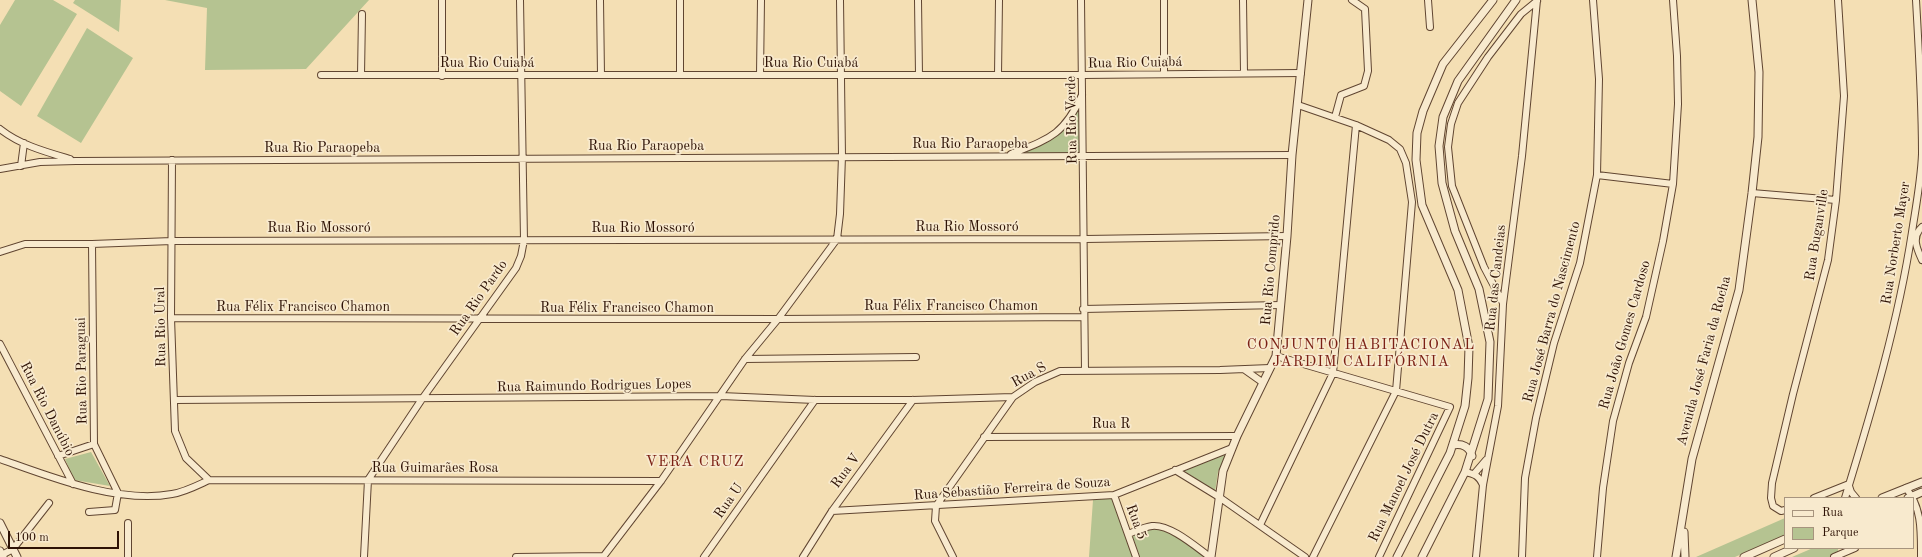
<!DOCTYPE html>
<meta charset="utf-8">
<style>
body{margin:0}
#map{position:relative;width:1922px;height:557px;overflow:hidden;background:#f4dfb4;font-family:"Old Standard TT",serif}
canvas{display:block}
.legend{position:absolute;left:1784px;top:497px;width:130px;height:52px;box-sizing:border-box;background:#f8eace;border:1px solid #a7947e;margin:0;padding:5px 7px;list-style:none;font-size:12px;color:#2e1205}
.legend li{display:flex;align-items:center;gap:8px;height:20px}
.legend b{width:20px;border:1px solid #a7947e}
.scale{position:absolute;left:8px;top:531px;width:111px;height:18px;box-sizing:border-box;border:2px solid #2e1205;border-top:0;padding-left:5px;font-size:12px;line-height:14px;white-space:nowrap;color:#2e1205;-webkit-text-stroke:3px #f8eace;paint-order:stroke}
</style>
<div id="map">
<canvas width="1922" height="557"></canvas>
<ul class="legend">
<li><b style="height:5px;background:#f8eace"></b>Rua</li>
<li><b style="height:11px;background:#b5c391"></b>Parque</li>
</ul>
<div class="scale">100 m</div>
</div>
<script>
const ctx = document.querySelector('canvas').getContext('2d');
ctx.lineJoin = 'round';
function fillPath(path, color) {
  ctx.fillStyle = color;
  ctx.fill(path, 'evenodd');
}
function stroke(path, color, width, dash) {
  ctx.strokeStyle = color;
  ctx.lineWidth = width;
  ctx.lineCap = dash ? 'butt' : 'round';
  ctx.setLineDash(dash || []);
  ctx.stroke(path);
}
function drawText(font, color, halo, rows, align = 'center') {
  ctx.font = font + ' "Old Standard TT",serif';
  ctx.lineWidth = 3.5;
  ctx.setLineDash([]);
  ctx.textBaseline = 'middle';
  ctx.strokeStyle = halo;
  ctx.fillStyle = color;
  for (const [text, x, y, turn = 0] of rows) {
    ctx.save();
    ctx.translate(x, y);
    ctx.rotate((+turn || 0) * Math.PI / 180);
    ctx.textAlign = isNaN(turn) ? turn : align;
    if (halo) ctx.strokeText(text, 0, 0);
    ctx.fillText(text, 0, 0);
    ctx.restore();
  }
}
fillPath(new Path2D(`
 M15,0H53L77,14L21,106L0,91V25Z
 M75,0H121L119,32L73,3Z
 M165,0H369L306,69L205,70L207,8Z
 M87,28L133,58L81,143L37,116Z
 M1079,107L1080,154H1019C1047,142 1065,134 1079,107Z
 M1229,451L1218,472L1215,492L1180,468Z
 M91,452L110,486L74,480L65,459Z
 M1113,498L1134,557H1089L1093,500Z
 M1785,518V535L1735,557H1696Z
 M1161,526L1203,555V557H1140L1132,535Z
 M1813,548H1838V553L1829,557H1792Z`), '#b5c391');
const minor = new Path2D(`
 M442,0V76
 M600,0L601,75
 M680,0V75
 M918,0L919,75
 M1081,0L1085,371
 M1243,0L1244,73
 M1428,0L1430,27
 M1164,74V0
 M321,75H1083L1301,73
 M361,75L362,14
 M760,75L761,0
 M998,75L999,0
 M1298,105L1356,125L1389,140L1400,149L1406,163L1412,202L1396,391L1313,557
 M1335,117L1341,95L1364,86L1368,71L1365,9L1352,0
 M0,129C20,145 46,152 70,159
 M1011,154C1049,139 1064,135 1082,95
 M172,160L171,318L175,431L186,458L209,480
 M21,166L24,143
 M0,169L40,162L76,161L1292,155
 M1597,175L1673,184
 M1752,193L1836,200
 M1922,227C1911,237 1917,249 1922,260
 M0,252L25,244H92L172,241L1085,239L1287,236
 M1503,303L1484,267L1452,186L1448,147L1451,124L1458,103L1488,57L1521,14L1537,1
 M1083,309L1281,305
 M171,318L778,319L1083,317
 M0,344L73,484
 M1276,356L1450,407L1379,557
 M745,359L916,357
 M1245,370L1262,382
 M175,400L721,396L815,400H913L1013,397
 M984,437L1237,436
 M58,456L94,444
 M0,459C51,477 118,504 172,494C185,492 198,485 209,480L661,481
 M1175,470L1219,497L1305,557
 M1465,472C1475,474 1479,476 1483,485
 M1474,474L1486,460
 M1849,486L1851,492L1856,498
 M1906,488C1922,508 1921,531 1921,557
 M1114,495L1136,557
 M1814,498L1849,484
 M1845,498C1872,410 1898,323 1912,232C1916,206 1921,180 1922,154C1922,103 1919,51 1916,0
 M1785,510L1781,511L1773,506L1771,498L1772,483L1793,394L1828,260L1836,200L1844,96L1838,0
 M832,511L1114,495L1232,448
 M89,512L115,510L118,493L94,444L92,244
 M128,523V557
 M1260,525L1333,373L1356,125
 M1128,534C1136,531 1144,527 1152,526C1170,524 1196,547 1210,557
 M0,556L13,549L49,503
 M364,557L368,480L422,399L516,268L521,256L524,240L520,0
 M516,557L603,556
 M603,557L661,481L745,359L778,319L837,239L840,214L842,156L840,0
 M704,557L815,400
 M803,557L832,511L913,400
 M953,557L935,521L936,506L1013,397L1035,382L1060,371L1220,370L1270,368
 M1476,557L1483,485L1498,406L1503,304L1522,156L1537,0
 M1522,557L1525,478L1536,418L1554,343L1580,263L1597,175L1599,79L1593,0
 M1597,557L1603,488L1613,421L1629,363L1646,317L1663,241L1673,184L1678,104L1677,56L1673,0
 M1834,557L1855,548`);
const tertiary = new Path2D(`
 M1453,445C1462,443 1470,447 1472,456
 M1882,498L1922,482
 M1908,498L1922,492
 M0,523L17,557
 M1684,532L1685,557
 M0,551L3,557
 M1211,557L1223,471L1237,436L1276,356L1287,236L1292,155L1308,0
 M1397,557L1450,453L1465,406L1468,378L1469,347L1458,290L1422,205L1416,160L1417,133L1423,111L1443,64L1493,0
 M1422,557L1465,472L1488,399L1490,342L1479,289L1455,231L1442,183L1439,146L1443,117L1458,81L1516,0
 M1676,557L1692,459L1739,290L1752,193L1758,137L1759,72L1752,0
 M1744,557L1785,539
 M1774,557L1794,548`);
stroke(minor, '#604531', 8);
stroke(tertiary, '#604531', 9);
stroke(minor, '#f8eace', 6);
stroke(tertiary, '#f8eace', 7);
drawText('14px', '#2e1205', '#f8eace', [
 ["Rua Rio Cuiabá",487,63],
 ["Rua Rio Cuiabá",811,63],
 ["Rua Rio Cuiabá",1135,63,-1],
 ["Rua Rio Verde",1072,120,-91],
 ["Rua Rio Paraopeba",970,144],
 ["Rua Rio Paraopeba",646,146],
 ["Rua Rio Paraopeba",322,148],
 ["Rua Rio Mossoró",967,227],
 ["Rua Rio Mossoró",319,228],
 ["Rua Rio Mossoró",643,228],
 ["Rua Buganville",1817,235,-81],
 ["Rua Norberto Mayer",1896,243,-81],
 ["Rua Rio Comprido",1271,270,-85],
 ["Rua das Candeias",1496,278,-84],
 ["Rua Rio Pardo",479,298,-55],
 ["Rua Félix Francisco Chamon",951,306],
 ["Rua Félix Francisco Chamon",303,307],
 ["Rua Félix Francisco Chamon",627,308],
 ["Rua José Barra do Nascimento",1552,312,-75],
 ["Rua Rio Ural",161,327,-91],
 ["Rua João Gomes Cardoso",1625,335,-74],
 ["Avenida José Faria da Rocha",1704,361,-75],
 ["Rua Rio Paraguai",82,371,-91],
 ["Rua S",1029,375,-29],
 ["Rua Raimundo Rodrigues Lopes",594,386,-1],
 ["Rua Rio Danúbio",47,409,63],
 ["Rua R",1111,424],
 ["Rua Guimarães Rosa",435,468],
 ["Rua V",846,471,-54],
 ["Rua Manoel José Dutra",1404,477,-64],
 ["Rua Sebastião Ferreira de Souza",1012,489,-4],
 ["Rua U",729,501,-55],
 ["Rua 5",1136,522,70]
]);
ctx.letterSpacing = '1px';
drawText('15px', '#7a1f14', '#f8eace', [
 ["CONJUNTO HABITACIONAL",1361,345],
 ["JARDIM CALIFÓRNIA",1361,362],
 ["VERA CRUZ",695,462]
]);
ctx.letterSpacing = '0px';
</script>
